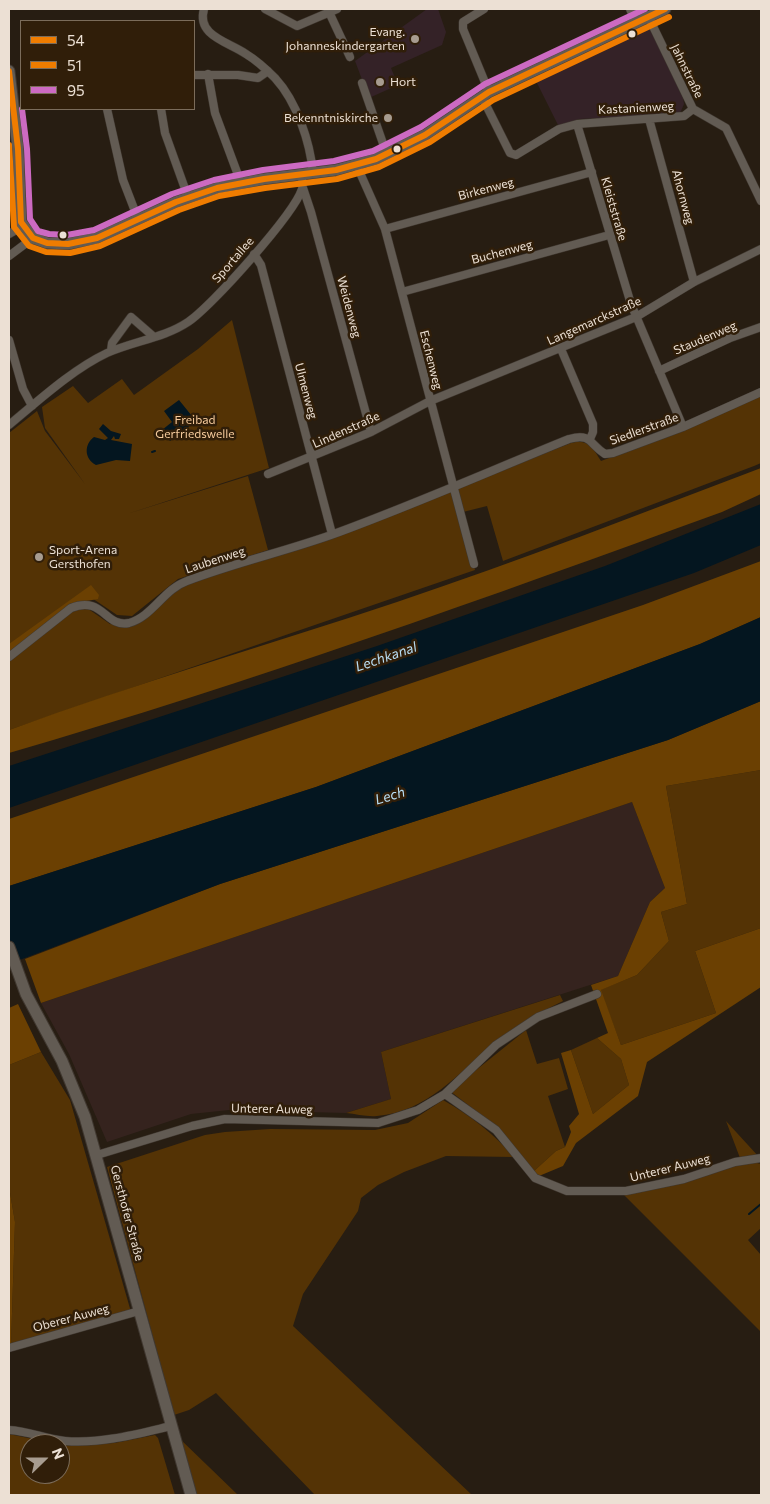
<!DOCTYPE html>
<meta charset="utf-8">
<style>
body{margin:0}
#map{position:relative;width:770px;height:1504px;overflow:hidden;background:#271d12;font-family:Commissioner,sans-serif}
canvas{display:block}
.frame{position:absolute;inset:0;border:10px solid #ece0d4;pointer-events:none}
.legend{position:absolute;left:20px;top:20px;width:175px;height:90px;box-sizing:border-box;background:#301e09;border:1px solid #7b6c5a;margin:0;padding:6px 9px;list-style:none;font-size:15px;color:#ece0d4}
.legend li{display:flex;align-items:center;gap:10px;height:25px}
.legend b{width:25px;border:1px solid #7b6c5a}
.north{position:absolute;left:20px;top:1434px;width:50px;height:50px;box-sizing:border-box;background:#301e09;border:1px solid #7b6c5a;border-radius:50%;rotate:68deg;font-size:14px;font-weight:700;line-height:20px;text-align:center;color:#ece0d4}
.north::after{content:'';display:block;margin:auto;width:18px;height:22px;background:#a79c90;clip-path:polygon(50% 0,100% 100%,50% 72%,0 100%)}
</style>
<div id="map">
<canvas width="770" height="1504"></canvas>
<div class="frame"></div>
<ul class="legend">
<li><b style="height:6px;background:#ef7c00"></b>54</li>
<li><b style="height:6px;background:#ef7c00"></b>51</li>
<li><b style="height:6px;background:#cc6ac2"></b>95</li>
</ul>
<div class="north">N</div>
</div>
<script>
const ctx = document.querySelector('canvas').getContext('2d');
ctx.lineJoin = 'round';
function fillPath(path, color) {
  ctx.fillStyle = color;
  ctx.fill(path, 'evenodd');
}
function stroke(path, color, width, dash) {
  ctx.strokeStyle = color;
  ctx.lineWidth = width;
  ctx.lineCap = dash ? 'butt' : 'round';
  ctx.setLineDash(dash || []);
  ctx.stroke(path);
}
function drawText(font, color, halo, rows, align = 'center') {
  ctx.font = font + ' Commissioner,sans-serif';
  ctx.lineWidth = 5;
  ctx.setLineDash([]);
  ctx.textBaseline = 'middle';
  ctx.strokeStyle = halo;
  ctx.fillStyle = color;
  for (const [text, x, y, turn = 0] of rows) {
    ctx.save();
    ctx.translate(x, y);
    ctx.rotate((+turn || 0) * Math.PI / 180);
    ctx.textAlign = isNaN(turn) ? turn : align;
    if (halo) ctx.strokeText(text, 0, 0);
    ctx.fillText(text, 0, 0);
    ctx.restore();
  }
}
fillPath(new Path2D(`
 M632,802L665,888L650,902L618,976L381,1052L391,1099L346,1113L229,1110L191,1114L107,1142L69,1054L41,1003Z`), '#35231e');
fillPath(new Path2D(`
 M427,9H438L446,32L442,45L391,68L398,85L369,98L355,61Z
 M650,25L683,98L684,104L681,111L677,114L579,119L559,127L535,79Z`), '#342227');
fillPath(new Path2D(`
 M232,320L269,468L127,514L248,476L268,550L178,579L132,616L117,615L86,594L9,650V433L37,411L45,431L85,484L45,428L42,407L73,386L88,403L122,379L134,395L198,349Z
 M761,396V463L754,466L503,561L487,506L459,513L475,570L9,730V659L73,611L87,608L110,624L133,626L180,588L191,582L310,545L571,443C588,438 593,448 601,461L694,426Z
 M761,770V928L695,951L716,1013L621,1045L600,990L637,975L669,941L661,912L687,904L666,786Z
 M560,995L563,1001C539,1013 515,1026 494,1043C459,1073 427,1112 377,1116C367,1117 356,1114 346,1113L391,1099L381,1052Z
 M526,1030L537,1064L559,1058L568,1089L548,1096L565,1147L556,1151L534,1171L498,1128L450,1091Z
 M597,1038L621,1059L629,1085L593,1114L571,1050Z
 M41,1052L70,1100L131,1312L11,1344L15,1222L9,1187V1065Z
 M443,1100C471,1116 493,1133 514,1157L446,1156L404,1172L378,1185L361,1198L358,1211L303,1294L293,1326L472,1495H315L216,1393L189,1410L174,1415L107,1167L205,1135L225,1132L270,1129L375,1130L408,1123Z
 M726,1121L759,1157L740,1158Z
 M753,1162L761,1164V1228L748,1240L761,1255L760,1331L623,1194L736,1164Z
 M9,1434L57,1444H30V1474H60V1445L114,1443L155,1435L158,1438L175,1495H9Z
 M179,1438L238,1495H196Z`), '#543305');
fillPath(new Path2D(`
 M761,468V494L722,512C486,598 250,683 9,753V730C137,683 268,645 397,602C519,561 640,514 761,468Z
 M761,561V617L700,644L316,787L9,886V819L643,605Z
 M91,585L99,595L98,599L81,602L9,654V644Z
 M761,701V770L666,786L687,904L661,912L669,941L637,975L601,990L621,1045L716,1013L695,951L761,928V987L647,1062L638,1096L576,1143L563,1166L539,1176L534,1171L556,1151L565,1147L571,1132L569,1126L579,1114L561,1053L571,1050L593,1114L629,1085L621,1059L597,1038L608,1033L591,985L618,976L650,902L665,888L632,802L41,1003L25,959L220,884L668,740Z
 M18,1004L41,1052L9,1065V1008Z
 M9,1187L15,1222L11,1344L9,1345Z`), '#6b4002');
fillPath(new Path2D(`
 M179,400L196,421L170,441L162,430L172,422L164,411Z
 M103,424L111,431L121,434L119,439H115L114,436L111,440L132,444L130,461L116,460L96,465C84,459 84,444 94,437L105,440L108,438L99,429Z
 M761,504V545L694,573L9,808V766L377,646L605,566Z
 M761,617V701L668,740L220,884L9,964V886L316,787L700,644Z`), '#041620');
stroke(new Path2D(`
 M152,452L155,451
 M749,1214L761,1204`), '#041620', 2);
const street = new Path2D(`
 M204,9C196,36 229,42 246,54C256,60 267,70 275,78C297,102 310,142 313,173
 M265,9L297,26L337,9
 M484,9L463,22V29L489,92
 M630,9L636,23
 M329,12L350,57
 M648,16L693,109L726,128L761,201
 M208,74L215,113L241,183
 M194,75H238L258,78L268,71
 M362,83L387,155
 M482,97L510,153L516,155L559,129L577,124L684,116L693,109
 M107,109L123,180L138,219
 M161,109L165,133L188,197
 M649,119L694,282
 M577,124L631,304L683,427
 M357,166L385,229L474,564
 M303,188L311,212L371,432
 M385,229L592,172
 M9,234L23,226
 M254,254L261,265L332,534
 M9,256L33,238
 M402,292L609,235
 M9,340L23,389L32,406
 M561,349L593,424V432L590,439
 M111,351L112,343L131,317L154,337
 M659,371L730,338L761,327
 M9,425C38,401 73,369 107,353C134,341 164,338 188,322C211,307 294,214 302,189C303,185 302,179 302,174
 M268,474L371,432L430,401L636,317L694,282L761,249
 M9,657L71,608C103,595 105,628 129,623C152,617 164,589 187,581C234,563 283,552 331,535C411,506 490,471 569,439C592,433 589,444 605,454L613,453L683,427L761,392
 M445,1094L496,1130L535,1178L567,1191H626L684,1179L735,1162L761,1158
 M97,1155L192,1126L225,1119L378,1123L418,1110L445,1094L496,1045L538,1017L597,994
 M9,1348L139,1311
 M9,1430C28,1431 46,1439 65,1441C101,1444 137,1434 171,1426`);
const secondary = new Path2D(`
 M9,71L18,149L21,222L33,238L47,243L68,244L97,238L176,202L217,188L264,179L336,170L376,159L425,135L489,92L665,9
 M9,947L26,994L62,1061L85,1117L191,1495`);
stroke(street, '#403830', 9);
stroke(secondary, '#403830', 13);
stroke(street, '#625b53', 8);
stroke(secondary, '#625b53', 11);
stroke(new Path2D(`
 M9,71L18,149L21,222L33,238L47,243L68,244L97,238L176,202L217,188L264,179L336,170L376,159L425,135L489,92L665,9`), '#ef7c00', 6);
stroke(new Path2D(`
 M9,145L14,227L29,246L46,252L70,253L100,246L179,210L219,196L265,188L337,179L379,167L430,142L493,100L669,17`), '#ef7c00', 6);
stroke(new Path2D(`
 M22,109L27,149L30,219L38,231L49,234L67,235L94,230L172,194L214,180L263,170L334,161L373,151L421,127L485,84L645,9`), '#cc6ac2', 6);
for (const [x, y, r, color] of [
 [632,34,4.5,"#ece0d4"],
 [415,39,5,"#a79c90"],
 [380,82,5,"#a79c90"],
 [388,118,5,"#a79c90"],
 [397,149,4.5,"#ece0d4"],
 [63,235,4.5,"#ece0d4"],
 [39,557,5,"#a79c90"]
]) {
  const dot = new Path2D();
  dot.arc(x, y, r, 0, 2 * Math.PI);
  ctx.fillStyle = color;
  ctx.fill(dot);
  stroke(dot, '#301e09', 2);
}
drawText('12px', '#ece0d4', '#301e09', [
 ["Evang.",405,32],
 ["Johanneskindergarten",405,46],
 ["Hort",390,82,"left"],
 ["Bekenntniskirche",378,118],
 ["Sport-Arena",49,550,"left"],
 ["Gersthofen",49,564,"left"]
], 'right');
drawText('12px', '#ece0d4', '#301e09', [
 ["Jahnstraße",687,71,64],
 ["Kastanienweg",636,108,-3],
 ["Birkenweg",486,189,-15],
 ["Ahornweg",683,197,75],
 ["Kleiststraße",614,209,74],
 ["Buchenweg",502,252,-15],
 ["Sportallee",233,260,-49],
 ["Weidenweg",349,307,75],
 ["Langemarckstraße",594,321,-24],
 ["Staudenweg",705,338,-23],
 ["Eschenweg",431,360,76],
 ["Ulmenweg",306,391,75],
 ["Siedlerstraße",644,429,-20],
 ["Lindenstraße",346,430,-24],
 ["Laubenweg",215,560,-18],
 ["Unterer Auweg",272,1109,1],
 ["Unterer Auweg",670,1168,-14],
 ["Gersthofer Straße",127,1213,75],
 ["Oberer Auweg",71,1318,-15]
]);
drawText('12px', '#f7cc9e', '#301e09', [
 ["Freibad",195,420],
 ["Gerfriedswelle",195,434]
]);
drawText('italic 14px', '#b8def5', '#301e09', [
 ["Lechkanal",386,657,-19],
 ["Lech",390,796,-17]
]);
</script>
